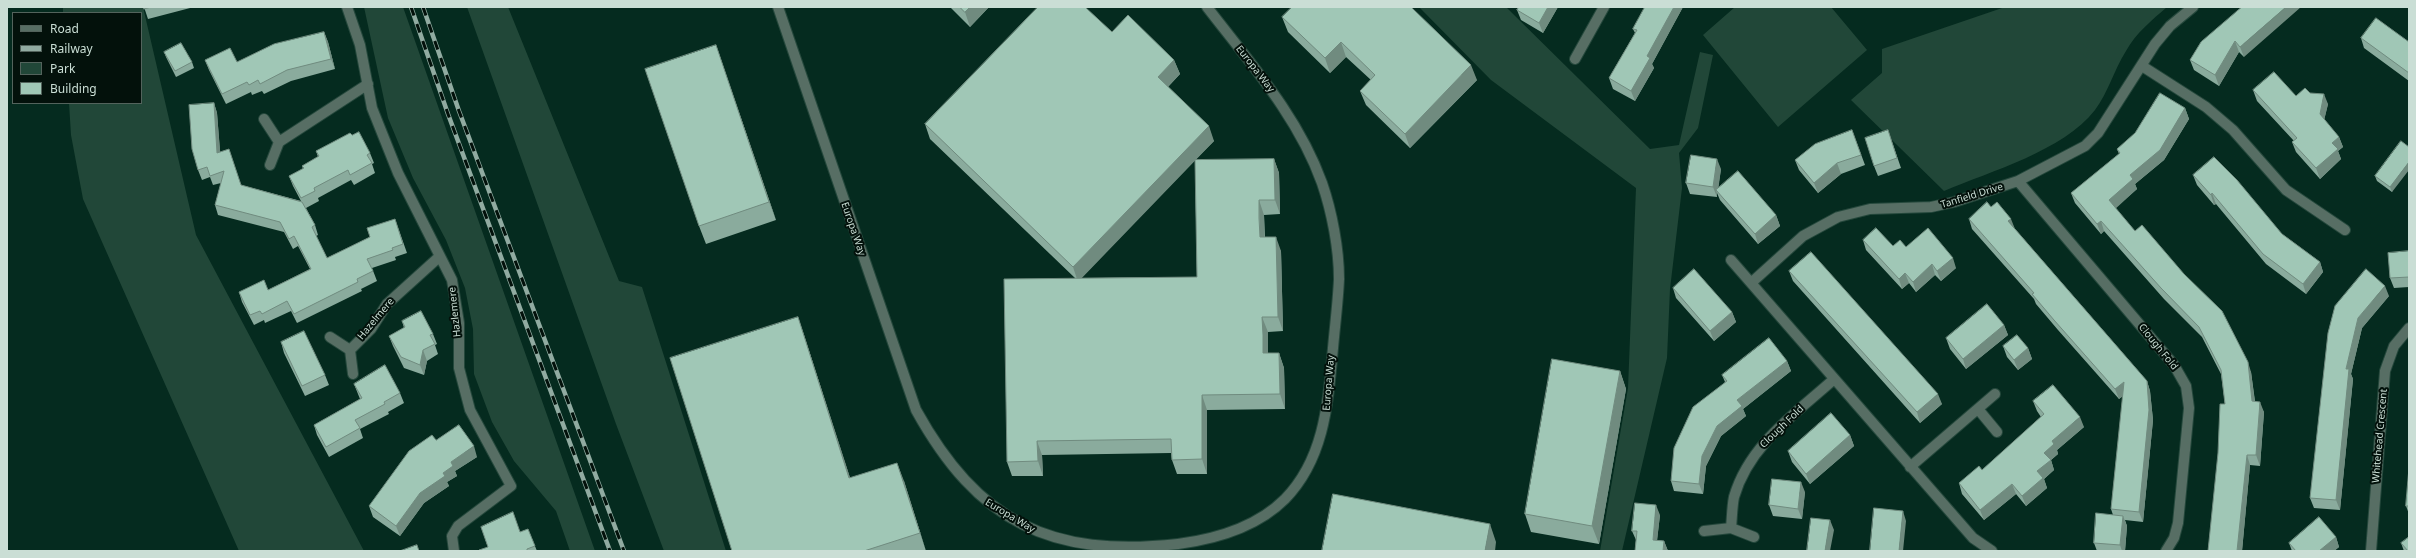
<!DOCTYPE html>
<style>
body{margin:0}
#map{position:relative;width:2416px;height:558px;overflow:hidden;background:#052b1f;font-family:"Noto Sans",sans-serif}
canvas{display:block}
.frame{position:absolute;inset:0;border:8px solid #caded5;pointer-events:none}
.legend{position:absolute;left:12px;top:12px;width:130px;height:92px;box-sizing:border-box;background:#03110b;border:1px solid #53635c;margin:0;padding:5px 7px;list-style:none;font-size:12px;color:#caded5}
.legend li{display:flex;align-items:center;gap:8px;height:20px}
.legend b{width:20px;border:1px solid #53635c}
</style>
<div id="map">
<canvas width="2416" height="558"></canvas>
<div class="frame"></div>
<ul class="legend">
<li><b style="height:5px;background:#576e64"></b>Road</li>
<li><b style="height:5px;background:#91aba1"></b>Railway</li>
<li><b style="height:11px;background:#214738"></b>Park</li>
<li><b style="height:11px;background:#a0c7b6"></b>Building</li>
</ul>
</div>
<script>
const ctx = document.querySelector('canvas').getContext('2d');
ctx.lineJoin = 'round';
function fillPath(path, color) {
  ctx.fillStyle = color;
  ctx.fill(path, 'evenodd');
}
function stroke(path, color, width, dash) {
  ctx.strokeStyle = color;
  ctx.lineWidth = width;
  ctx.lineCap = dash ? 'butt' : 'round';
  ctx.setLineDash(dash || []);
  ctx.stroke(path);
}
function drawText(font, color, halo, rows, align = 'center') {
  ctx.font = font + ' "Noto Sans",sans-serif';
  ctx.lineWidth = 4;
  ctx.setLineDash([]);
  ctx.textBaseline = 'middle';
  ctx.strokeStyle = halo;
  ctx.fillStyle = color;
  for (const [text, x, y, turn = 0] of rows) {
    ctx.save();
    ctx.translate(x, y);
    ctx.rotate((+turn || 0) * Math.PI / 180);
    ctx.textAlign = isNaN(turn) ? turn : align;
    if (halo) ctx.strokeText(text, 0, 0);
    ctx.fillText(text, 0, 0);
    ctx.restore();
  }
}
fillPath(new Path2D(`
 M63,7H143L196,235L364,551H239L83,199L71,135L69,103H141V13H63Z
 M364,7H403L595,551H570L556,511L514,461L492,422L474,374L473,329L465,288L446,240L413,178L388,118Z
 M467,7H508L619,281L642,287L726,551H664L616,424Z
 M1419,7H1506L1650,149L1679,145L1700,52L1713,55L1698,128L1679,153L1682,188L1670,289L1667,358L1622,551H1600L1628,388L1636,188L1491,80Z
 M1735,7H1831L1867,50L1778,127L1703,35Z
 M2167,7C2152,20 2136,33 2126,51C2114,70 2108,93 2095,110C2063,151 1991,171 1944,191L1851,100L1882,73V49L2005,7Z`), '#214738');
const minor = new Path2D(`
 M347,7L360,45L372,108L398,173L452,280L459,323V368L470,410L511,486L458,526L452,536L454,551
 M778,7L916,410C978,522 1050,558 1178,544C1216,539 1257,527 1285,499C1325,458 1328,402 1333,348C1335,325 1338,302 1339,279C1339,249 1332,212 1322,183C1298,116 1250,63 1207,7
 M1575,59L1604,7
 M2142,66L2206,107L2233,130L2286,190L2345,230
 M264,119L279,142L270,165
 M279,142L368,84
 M2018,181L2174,365L2186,386L2189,408L2178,523L2174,538L2166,551
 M1731,260L1973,538L1992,551
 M1751,283L1803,236L1838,217L1870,209L1931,207L1954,202L2018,181L2085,146L2098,133L2155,44L2170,26L2193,7
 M330,337L350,350L353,374
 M350,350L371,329L387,304L439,257
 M1978,409L1997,432
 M1910,467L1995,394
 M1731,528C1732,518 1732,507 1734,497C1749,445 1795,414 1833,380
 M1704,531L1731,528L1754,537
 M2371,551L2385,371L2394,346L2409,328`);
stroke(minor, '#25483c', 12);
stroke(minor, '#576e64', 10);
const rail = new Path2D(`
 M411,7L448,114L610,551
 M423,7L459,111L624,551`);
stroke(rail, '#91aba1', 4.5);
stroke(rail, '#03110b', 3, [9]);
fillPath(new Path2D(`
 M144,7H194L148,19Z
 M950,7H989L970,27Z
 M1558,7L1543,33L1521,20L1517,10Z
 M1645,7H1683L1652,64L1654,68L1635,101L1613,89L1609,78L1635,33L1633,29Z
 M2242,7L2244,57L2239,52L2219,86L2194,70L2190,60Z
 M1282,17L1477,80L1410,148L1366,105L1360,91L1371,80L1346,57L1330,73L1288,32Z
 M324,32L328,42L335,69L291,81L264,94L262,91L252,95L251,92L226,104L209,70L205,60L237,62Z
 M1112,32L1174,60L1180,74L1168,87L1214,141L1195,160L1274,159L1279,173L1280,214L1264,215L1265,237L1281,251L1283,331L1268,332V353H1279L1284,368L1285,409L1207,410V474H1177L1172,460L1171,453L1042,455L1043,476H1012L1007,462L1075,278L930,139L925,124ZM1195,160L1197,277L1081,278Z
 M2361,38L2409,42V81L2364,48Z
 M716,45L776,220L706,244L699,226Z
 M164,52L192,62L194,68L176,77L166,57Z
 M2253,90L2296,96L2310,93L2328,104L2324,120L2339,137L2343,147L2338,151L2341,159L2320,179L2296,152L2292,142L2294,141L2257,101Z
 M214,103L217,113L220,152L241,185L301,201L293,186L289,176L303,169L302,166L318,157L316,151L352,135L370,153L374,163L372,164L375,173L354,185L351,180L318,198L319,201L306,208L315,225L318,235L316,236L327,258L370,237L395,219L407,253L395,257L396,260L372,268L377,281L361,289L362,291L297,323L291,311L265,323L264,320L254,325L242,302L239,292L268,290L310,269L298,246L293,249L284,232L218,215L215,205L221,183L213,185L210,177L202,180L198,170Z
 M2185,108L2189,119L2164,160L2135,184L2137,189L2115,208L2251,372L2255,401L2264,412L2260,466L2250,465L2242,551H2208L2225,404L2221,374L2202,337L2164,299L2104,231L2101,234L2075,203L2071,193L2119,154L2117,149Z
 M1852,130L1865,165L1841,174L1818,193L1799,170L1795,160Z
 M1888,130L1901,168L1878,176L1874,166Z
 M2409,147L2392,192L2377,181L2375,176Z
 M1721,169L1718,188L1776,215L1780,226L1758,244L1720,200L1717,193V197L1690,194L1686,183Z
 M2193,175L2282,234L2320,262L2323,272L2306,294L2266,264L2216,204L2214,205L2197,185Z
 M1991,207L2015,229L2147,381L2150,391L2153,420L2143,522L2125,520L2127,526L2125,551H2097L2094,543L2113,515L2111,509L2123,396L2119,399L2058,330L2036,304L2034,299L1972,229L1969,219Z
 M1863,240L1893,246L1906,247L1956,268L1941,281L1935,275L1916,292L1909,283L1902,289L1866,250Z
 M2409,251V287L2394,288L2390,278Z
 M1789,271L1942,404L1920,423L1793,281Z
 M1673,288L1732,312L1736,322L1714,341L1676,298Z
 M2389,296L2362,328L2351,374L2353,379L2340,510L2314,508L2310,498L2335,306Z
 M798,317L804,335L850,478L904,481L926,551H732Z
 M402,321L433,334L437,344L435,345L438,354L427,361L424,375L404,368L393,346L389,336L404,328Z
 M2004,325L2008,335L1966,369L1950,349L1946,338Z
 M281,342L325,375L329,385L305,396L284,353Z
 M2003,346L2028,348L2032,359L2018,370L2007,357Z
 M1787,361L1791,371L1743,409L1746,416L1721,436L1706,466L1703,494L1674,491L1671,481L1725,382L1722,375Z
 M1620,371L1626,389L1599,544L1531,532L1525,514Z
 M354,384L400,393L404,403L388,412L389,414L360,429L363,438L329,457L317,435L314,425L360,399Z
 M2033,401L2084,427L2057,450L2058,454L2051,460L2054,470L2044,479L2047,488L2026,506L2016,494L1984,520L1962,494L1959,483L1982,470L2041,417L2037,411Z
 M1850,435L1854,446L1810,484L1792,462L1788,451Z
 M436,440L477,457L455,471L457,476L447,482L449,486L424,503L400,536L373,517L369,506Z
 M2409,468V514L2406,506Z
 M1805,492L1802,519L1773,516L1769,505Z
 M1660,515L1657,540L1664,541L1668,551H1635L1636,540L1632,531Z
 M481,527L520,532L528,529L537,551H479L488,547Z
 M2336,537L2339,547L2334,551H2292L2289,543Z
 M2401,543L2409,551H2404Z`), '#8aab9d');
fillPath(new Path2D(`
 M970,7H989L970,27L965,12Z
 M1548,7H1558L1543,33L1539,23Z
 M1674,7H1683L1652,64L1654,68L1635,101L1631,91L1647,56Z
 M2286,7H2301L2244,57L2240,47Z
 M324,32L328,42L335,69L331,59Z
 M2235,41L2239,52L2219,86L2215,75Z
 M1341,42L1346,57L1330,73L1325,58Z
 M716,45L722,63L776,220L769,202Z
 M1174,60L1180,74L1163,92L1158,77Z
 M1471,65L1477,80L1410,148L1405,134Z
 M2324,94L2328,104L2323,125L2320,114Z
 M214,103L217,113L221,162L217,153Z
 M2185,108L2189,119L2164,160L2135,184L2137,189L2113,211L2109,200Z
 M1209,126L1214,141L1078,282L1073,267Z
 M2339,137L2343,147L2338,151L2341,159L2320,179L2316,168L2332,143Z
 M1274,159L1279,173L1280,214L1275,200Z
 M1717,159L1721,169L1718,191L1716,190L1717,193V197L1713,187Z
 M2409,162V170L2392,192L2390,187Z
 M1837,163L1841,174L1818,193L1814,183Z
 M2212,193L2216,204L2214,205L2211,195Z
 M1259,200L1264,215L1265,252L1260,237Z
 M1776,215L1780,226L1758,244L1755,234Z
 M2011,219L2015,229L2008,221Z
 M2101,221L2104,231L2101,234L2097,224Z
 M1276,237L1281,251L1283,331L1278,317Z
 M1953,258L1956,268L1941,281L1937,271Z
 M2320,262L2323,272L2306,294L2303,284Z
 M1932,264L1935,275L1916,292L1913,282Z
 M1905,273L1909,283L1902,289L1899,279Z
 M2385,286L2389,296L2362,328L2351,374L2353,379L2340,510L2336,500L2346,369L2358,318Z
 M1732,312L1736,322L1714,341L1710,331Z
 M798,317L804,335L856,496L849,478Z
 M1262,317L1268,332V368L1263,353Z
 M2004,325L2008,335L1966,369L1963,359Z
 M2028,348L2032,359L2018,370L2014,360Z
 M423,350L427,361L424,375L420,365Z
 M1279,353L1284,368L1285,409L1280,394Z
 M1787,361L1791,371L1743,409L1746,416L1721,436L1706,466L1703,494L1699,484L1702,456L1717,426L1737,400Z
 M2248,362L2251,372L2256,411L2252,401Z
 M1620,371L1626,389L1599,544L1592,526Z
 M2147,381L2150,391L2153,420L2143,522L2139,512Z
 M2124,382L2128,392L2119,399L2115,389Z
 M1938,394L1942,404L1920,423L1917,412Z
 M1202,395L1207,410V474L1202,459Z
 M2260,402L2264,412L2260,466L2256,455Z
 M2080,417L2084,427L2057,450L2058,454L2051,460L2054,470L2044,479L2047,488L2026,506L2022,496L2037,471L2044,453L2052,441Z
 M1850,435L1854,446L1810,484L1806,474Z
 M1037,441L1042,455L1043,476L1038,461Z
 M474,446L477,457L455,471L457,476L447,482L449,486L424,503L400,536L396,526L420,493L443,473L451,462Z
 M2247,455L2250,465L2242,551H2237Z
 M897,463L904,481L926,551L920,533Z
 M1801,482L1805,492L1802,519L1798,509Z
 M2012,484L2016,494L1984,520L1980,510Z
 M1656,505L1660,515L1656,550L1653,540Z
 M1903,511L1906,521L1903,551H1899Z
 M2123,516L2127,526L2125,551H2122L2120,545Z
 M1830,520L1834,530L1830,551H1825Z
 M1490,524L1496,542L1495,551H1485Z
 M2336,537L2339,547L2334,551H2319Z
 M1664,541L1668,551H1663Z`), '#708b7f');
const building = new Path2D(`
 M144,7H151L144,9Z
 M960,7H970L965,12Z
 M1038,7H1085L1112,32L1128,15L1174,60L1158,77L1209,126L1073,267L925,124Z
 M1292,7H1411L1471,65L1405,134L1360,91L1375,75L1341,42L1325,58L1282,17Z
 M1519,7H1548L1539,23L1517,10Z
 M1645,7H1674L1647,56L1650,58L1631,91L1609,78L1637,30L1633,29Z
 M2242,7H2286L2240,47L2235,41L2215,75L2190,60L2201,42Z
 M2376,18L2409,42V73L2361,38Z
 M324,32L331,59L287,70L260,84L258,80L249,85L247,82L222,94L205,60L230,48L237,62L274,44Z
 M181,43L192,62L175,71L164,52Z
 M716,45L769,202L699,226L645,69Z
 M2274,72L2296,96L2305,88L2310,93L2324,94L2320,114L2339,137L2332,143L2338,149L2316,168L2292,142L2297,138L2253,90Z
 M2160,93L2185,108L2160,150L2130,175L2133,179L2109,200L2135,231L2142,225L2184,274L2222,311L2248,362L2252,401L2260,402L2256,455H2247L2237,551H2208L2218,453L2220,404H2225L2221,370L2199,327L2161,288L2101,221L2097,224L2071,193L2120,153L2117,149L2135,133Z
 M214,103L217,153L229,149L241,185L302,202L315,225L312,227L327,258L370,237L367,228L395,219L403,244L392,248L393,250L367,259L373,271L357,279L358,282L294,314L287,301L262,314L260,311L250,315L239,292L264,280L268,290L311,269L294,236L289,239L280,222L215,205L224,171L210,176L207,167L198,170L192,149L189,105Z
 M1852,130L1861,155L1837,163L1814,183L1795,160L1815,144Z
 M1888,130L1897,158L1874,166L1865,138Z
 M359,132L370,153L367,155L372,163L350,175L348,170L314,188L315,191L301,198L289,176L304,168L302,166L319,156L316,151L350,133L352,135Z
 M2401,141L2409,147V162L2390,187L2375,176Z
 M1691,155L1717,159L1713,187L1686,183Z
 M2214,157L2237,180L2282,234L2320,262L2303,284L2263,254L2212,193L2211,195L2193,175Z
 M1274,159L1275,200H1259V218L1260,237H1276L1278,317H1262L1263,335V353H1279L1280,394L1202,395V459L1172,460L1171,439L1037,441L1038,461L1007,462L1004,279L1197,277L1195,160Z
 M1738,171L1776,215L1755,234L1716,190Z
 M1987,202L1991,207L1997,202L2011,219L2008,221L2147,381L2149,410L2139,512L2111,509L2124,382L2115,389L2054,320L2032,294L2034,293L1969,219Z
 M1876,228L1893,246L1900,240L1906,247L1928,228L1953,258L1937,271L1932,264L1913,282L1905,273L1899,279L1863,240Z
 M2409,251V277L2390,278L2388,253Z
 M1811,252L1938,394L1917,412L1789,271Z
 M1694,269L1732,312L1710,331L1673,288Z
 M2366,269L2385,286L2358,318L2346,369H2349L2336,500L2310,498L2328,333L2335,306Z
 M1987,304L2004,325L1963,359L1946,338Z
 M421,311L433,334L430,335L435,344L423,350L420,365L401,357L389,336L405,327L402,321Z
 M798,317L849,478L897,463L920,533L864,551H732L670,358Z
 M304,331L325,375L302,386L281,342Z
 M2017,335L2028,348L2014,360L2003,346Z
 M1769,338L1787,361L1737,400L1742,406L1717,426L1702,456L1699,484L1671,481L1674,448L1693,407L1727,381L1722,375Z
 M1552,359L1620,371L1592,526L1525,514Z
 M385,365L400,393L384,402L385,404L355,420L360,428L326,447L314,425L362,398L354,384Z
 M2053,385L2080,417L2052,441L2054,444L2044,453L2051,460L2037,471L2043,478L2022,496L2012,484L1980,510L1959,483L1979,466L1982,470L2044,414L2033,401Z
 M1831,413L1850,435L1806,474L1788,451Z
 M459,425L474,446L451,462L453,466L443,473L445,476L420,493L396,526L369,506L409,451L432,435L436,440Z
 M2409,468V506H2406Z
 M1772,479L1801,482L1798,509L1769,505Z
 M1333,494L1490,524L1485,551H1322Z
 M1635,503L1656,505L1653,540L1664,541L1663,551H1635L1637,531H1632Z
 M1874,508L1903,511L1899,551H1870Z
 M513,512L520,532L528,529L535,546L527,549V551H479V550L488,547L481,527Z
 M2096,513L2123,516L2120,545L2094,543Z
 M2319,517L2336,537L2319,551H2296L2289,543Z
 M1811,518L1830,520L1825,551H1807Z
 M2409,537V551H2408L2401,543Z
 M417,545L419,551H400Z`);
fillPath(building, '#a0c7b6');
stroke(building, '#708b7f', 1);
drawText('10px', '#caded5', '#03110b', [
 ["Europa Way",1255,69,52],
 ["Tanfield Drive",1972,196,-17],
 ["Europa Way",853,229,71],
 ["Hazlemere",455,312,-96],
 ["Hazelmere",376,319,-50],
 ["Clough Fold",2158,347,51],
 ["Europa Way",1329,383,-85],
 ["Clough Fold",1782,427,-44],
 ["Whitehead Crescent",2380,436,-85],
 ["Europa Way",1010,516,31]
]);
</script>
